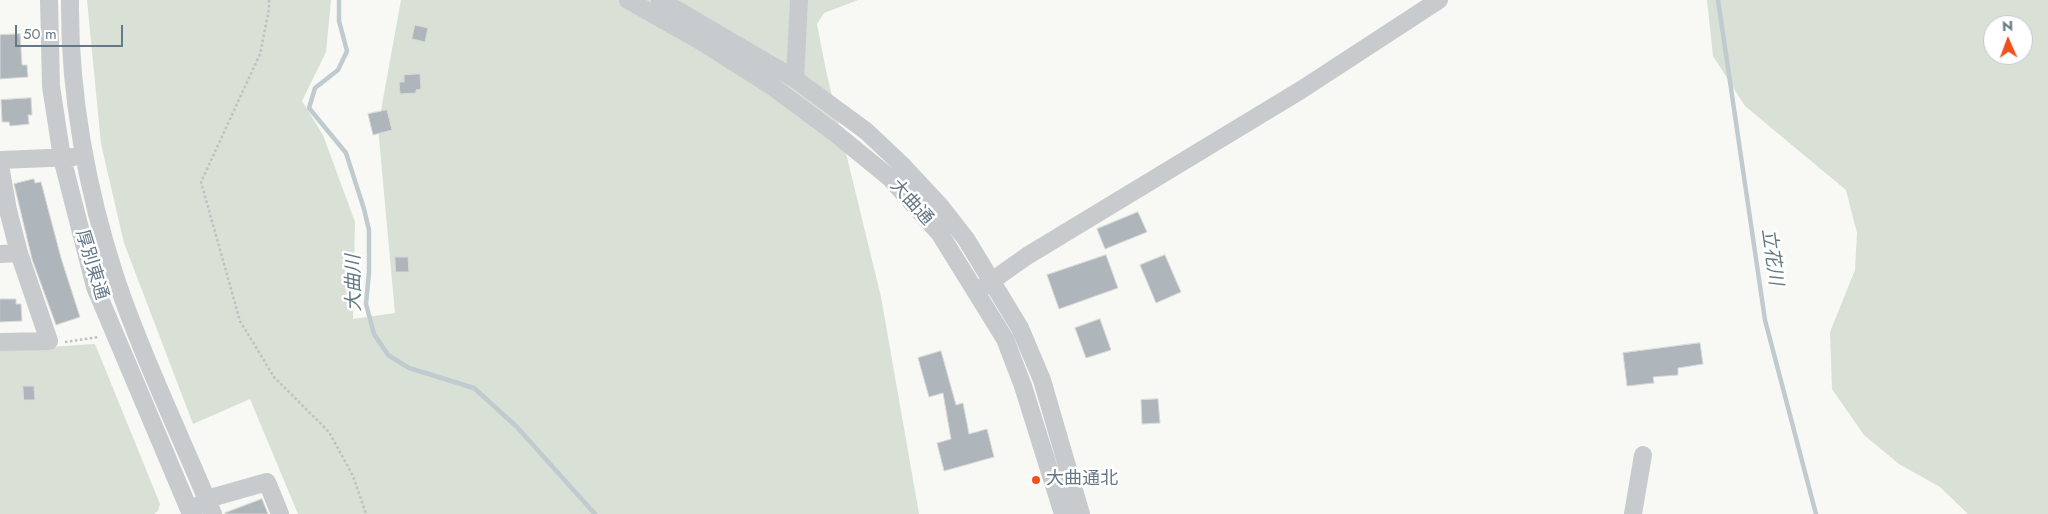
<!DOCTYPE html>
<meta charset="utf-8">
<style>
body{margin:0}
#map{position:relative;width:2048px;height:514px;overflow:hidden;background:#f8f8f4;font-family:Jost,sans-serif}
canvas{display:block}
.north{position:absolute;left:1983px;top:15px;width:50px;height:50px;box-sizing:border-box;background:#fff;border:1px solid #c1c9cf;border-radius:50%;rotate:358deg;font-size:14px;font-weight:700;line-height:20px;text-align:center;color:#657888}
.north::after{content:'';display:block;margin:auto;width:18px;height:22px;background:#ee501e;clip-path:polygon(50% 0,100% 100%,50% 72%,0 100%)}
.scale{position:absolute;left:15px;top:25px;width:108px;height:22px;box-sizing:border-box;border:2px solid #657888;border-top:0;padding-left:6px;font-size:15px;line-height:18px;white-space:nowrap;color:#657888;-webkit-text-stroke:4px #fff;paint-order:stroke}
</style>
<div id="map">
<canvas width="2048" height="514"></canvas>
<div class="north">N</div>
<div class="scale">50 m</div>
</div>
<script>
const ctx = document.querySelector('canvas').getContext('2d');
ctx.lineJoin = 'round';
function fillPath(path, color) {
  ctx.fillStyle = color;
  ctx.fill(path, 'evenodd');
}
function stroke(path, color, width, dash) {
  ctx.strokeStyle = color;
  ctx.lineWidth = width;
  ctx.lineCap = dash ? 'butt' : 'round';
  ctx.setLineDash(dash || []);
  ctx.stroke(path);
}
function drawText(font, color, halo, rows, align = 'center') {
  ctx.font = font + ' Jost,"Noto Sans JP",sans-serif';
  ctx.lineWidth = 5;
  ctx.setLineDash([]);
  ctx.textBaseline = 'middle';
  ctx.strokeStyle = halo;
  ctx.fillStyle = color;
  for (const [text, x, y, turn = 0] of rows) {
    ctx.save();
    ctx.translate(x, y);
    ctx.rotate((+turn || 0) * Math.PI / 180);
    ctx.textAlign = isNaN(turn) ? turn : align;
    if (halo) ctx.strokeText(text, 0, 0);
    ctx.fillText(text, 0, 0);
    ctx.restore();
  }
}
fillPath(new Path2D(`
 M87,0H331L326,52L302,101L323,135L355,222L353,319L395,313L378,127L401,0H858L824,13L817,24L826,71L881,297L919,514H298L250,399L193,424L124,243L101,144Z
 M1707,0H2048V514H1968L1940,487L1899,464L1864,435L1832,389L1830,332L1855,270L1857,233L1846,190L1745,106L1713,56ZM1993,25H2023V55H1993Z
 M95,344L160,504L158,511L154,514H0V350Z`), '#d9e0d5');
stroke(new Path2D(`
 M339,0V21L347,51L338,70L315,88L309,108L346,153L364,209L369,230V272L366,304L374,334L388,355L409,368L474,388L516,426L595,514
 M1718,0L1765,320L1816,514`), '#c0cbd0', 4.5);
const building = new Path2D(`
 M415,25L428,28L425,42L412,39Z
 M20,34L22,65H27L28,77L0,79V35Z
 M420,74L421,89L416,90V93L400,94L399,82H404V75Z
 M31,98L32,115H28L29,124L10,126L9,122H2L1,100Z
 M387,110L392,130L373,135L368,114Z
 M34,179L35,183L41,182L61,258L80,317L56,325L32,259L14,184Z
 M1138,212L1147,232L1105,249L1097,229Z
 M1106,255L1118,288L1059,309L1047,275Z
 M1165,255L1181,292L1156,303L1140,265Z
 M395,257H408L409,272H396Z
 M0,299H16V304H21L22,321L0,322Z
 M1100,319L1111,350L1086,358L1075,328Z
 M1700,343L1703,364L1678,368V375L1653,377L1654,383L1627,386L1623,353Z
 M941,351L956,405L963,403L969,434L987,429L994,457L944,471L937,443L951,439L943,393L929,397L918,358Z
 M23,386H34L35,400H24Z
 M1158,399L1160,423L1142,424L1141,400Z
 M262,499L268,514H225V513Z`);
fillPath(building, '#aeb6bc');
stroke(building, '#d9d9d7', 1);
stroke(new Path2D(`
 M269,0V9L260,54L201,182L240,321L274,377L329,432L353,476L366,514
 M65,342L99,337`), '#bec1c3', 2.5, [2.5, 2.5]);
stroke(new Path2D(`
 M49,0L51,86L62,158L95,287L191,514
 M70,0C69,93 87,191 116,279C143,358 181,437 213,514
 M628,0L702,42L773,87L835,133L890,178L940,234L1005,339L1023,386L1063,514
 M660,0L795,79L866,131L901,164L941,207L966,239L1020,328L1042,380L1081,514
 M795,79L799,0
 M0,160L74,157
 M0,165L8,210L19,253L49,341L0,342
 M0,254L19,253
 M983,287L1027,256L1301,90L1439,0
 M198,506L207,499L267,482L280,514
 M1633,514L1643,455`), '#c7cbce', 18);
for (const [x, y, r, color] of [
 [1036,480,5,"#ee501e"]
]) {
  const dot = new Path2D();
  dot.arc(x, y, r, 0, 2 * Math.PI);
  ctx.fillStyle = color;
  ctx.fill(dot);
  stroke(dot, '#fff', 2);
}
drawText('18px', '#657888', '#fff', [
 ["大曲通",911,203,48],
 ["厚別東通",91,265,73]
]);
drawText('18px', '#657888', '#fff', [
 ["大曲通北",1046,480]
], 'left');
drawText('italic 19px', '#607a83', '#fff', [
 ["立花川",1771,257,82],
 ["大曲川",355,283,-91]
]);
</script>
